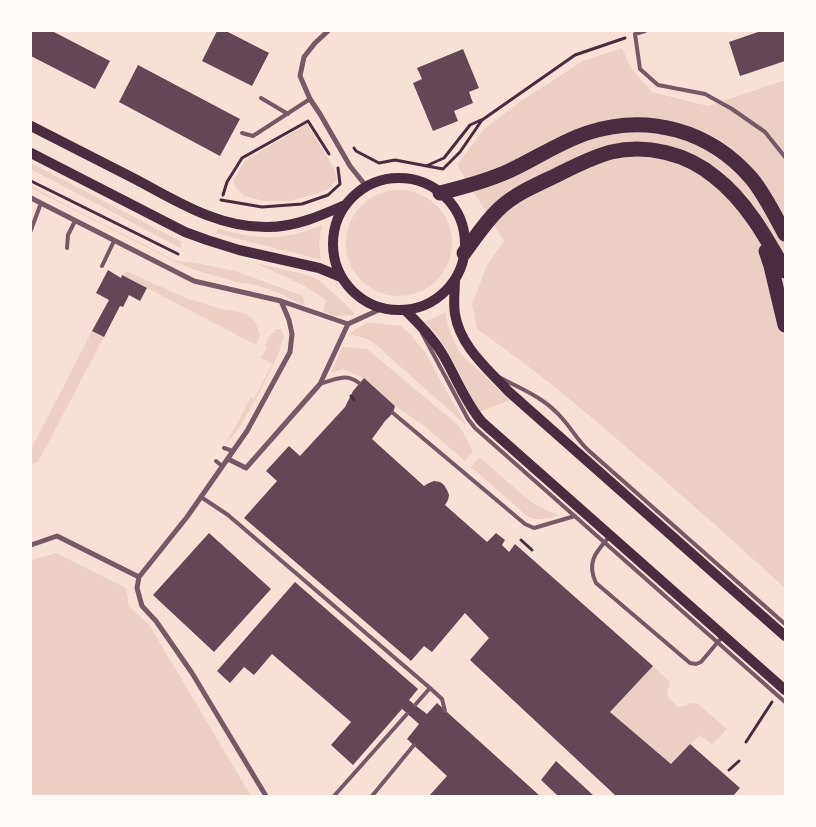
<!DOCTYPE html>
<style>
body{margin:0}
#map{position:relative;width:816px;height:827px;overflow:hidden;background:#f7e1d7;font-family:Commissioner,sans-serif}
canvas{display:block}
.frame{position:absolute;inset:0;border:32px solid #fffaf5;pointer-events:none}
</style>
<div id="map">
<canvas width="816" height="827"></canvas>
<div class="frame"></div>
</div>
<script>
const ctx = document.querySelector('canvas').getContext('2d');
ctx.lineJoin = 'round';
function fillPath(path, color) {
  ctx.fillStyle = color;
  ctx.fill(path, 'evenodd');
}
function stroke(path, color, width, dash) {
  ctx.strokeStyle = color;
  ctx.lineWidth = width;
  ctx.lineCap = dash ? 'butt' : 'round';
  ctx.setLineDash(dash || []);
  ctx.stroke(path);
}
fillPath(new Path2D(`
 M622,48L631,68L652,92L708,106L785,80V588C732,540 680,493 626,447C578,405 529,365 477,329L472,304L487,265L504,241L457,165L484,129L521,101L583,61Z
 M307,124L334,168L337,179L328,189L316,194L290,201H264L244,196L235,187L233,180L246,160Z
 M31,163L182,242L180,248L31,169Z
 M31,186L97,221L151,248L173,260L202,264L235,271L303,296L305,306L281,294L256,285L237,282L195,270L175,262L31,188Z
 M346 243a53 53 0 1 1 106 0a53 53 0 1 1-106 0Z
 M322,225L319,242L321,260C286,250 251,243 216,233L218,229C239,234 262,240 284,236C297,234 310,230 322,225Z
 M255,263L304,274L319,280L354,312V315L334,316L323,311L326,300L301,284Z
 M126,271L186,298L221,309L244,313L252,318L257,326L260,336L256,345L122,275Z
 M445,312L449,329L458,350L466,359L510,400L479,412C462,382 450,346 425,322Z
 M367,323H374L401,326L411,335L425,352L448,394L467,426L375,344L367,339L350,334L356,329Z
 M276,329H281L284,336L278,355L256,399L239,428L226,444L251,397L254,399L272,364L261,358L267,348L265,346L268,338Z
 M92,331L104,337L38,462L31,464V449Z
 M342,347L367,349L458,425L465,435L473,451L465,461L423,425L395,406L364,378L343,369L331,373Z
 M479,457L531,502L559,516C548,518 538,522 527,516L471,467Z
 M56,553L126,588L129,606L150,626L251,796H31V560Z
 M653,666L670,682C665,696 667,697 678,707L684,706L690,703L698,704L727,729L712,745L700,735L671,764L610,712Z`), '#ebcfc5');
fillPath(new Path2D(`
 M31,31H52L110,61L95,89L31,56Z
 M217,31H226L269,53L252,86L202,61Z
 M761,31H785V61L740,76L729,42Z
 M463,49L479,88L469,92L473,103L454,111L458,121L433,131L413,83L422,79L417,68Z
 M138,65L240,119L220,156L119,102Z
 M108,270L121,278L122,275L147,288L140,301L129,295L123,307L120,306L104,337L92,331L109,300L96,293Z
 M364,378L395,406L393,413L385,421L372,439L424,486L429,483L434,481L440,482L444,485L447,490L449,495L448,500L445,505L487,542L496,533L505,540L502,545L509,552L515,544L653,666L610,712L671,764L690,744L740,788L733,796H616L470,660L489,638L465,613L432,652L424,646L411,661L244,518L277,481L266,471L289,446L300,456L345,407L353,391Z
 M209,533L271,589L214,652L153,595Z
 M295,582L418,689L409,700L415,705L427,714L437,703L540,796H429L447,776L407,739L419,724L402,709L353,765L331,745L351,722L272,654L254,675L244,667L230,683L217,671Z
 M556,761L594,796H558L541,780Z`), '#644757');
stroke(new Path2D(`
 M354,148L356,151L379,163L395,160L443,169L460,152L482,120L575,55L625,38
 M426,166L444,158L470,125L481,120
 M31,181L178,254
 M223,195L227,182L242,158L308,121L329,154
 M221,200L262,207L302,204L328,195L340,184L338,168
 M351,396L354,400
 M521,540L532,550
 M746,742L772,702
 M729,770L739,761`), '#4a2c40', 3);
stroke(new Path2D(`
 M645,31L635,34L640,69L658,85L705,94L732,109L765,132L785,157
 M261,98L288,114
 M242,133L253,136L310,99
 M31,230L41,203
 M67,248L68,235L75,221
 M102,266L114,241
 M422,333L468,419L475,428L785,702
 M501,378C519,388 540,396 555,411C568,422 575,438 588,450L785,624
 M320,384C335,379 346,373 359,383
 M393,413L525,524L534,528L575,516
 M224,448L233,451
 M216,461L222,466
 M201,497L228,515L430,688L442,699L445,711
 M610,536C596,552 586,562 596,583L690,663L696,664L701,662L723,636
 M415,705L430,688
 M334,796L407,714
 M372,796L414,745`), '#755966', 4);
stroke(new Path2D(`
 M328,31L315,43L304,57L300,76L310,99L320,114L350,166L366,186
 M31,198L194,281L281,301L348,324L383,308
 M228,459L246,468L320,384L348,324
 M31,545L57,536L139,577
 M266,796L192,673L156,621L142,606L137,588L139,577L187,517L247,431L290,352L292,334L289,320L281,301`), '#755966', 5);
stroke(new Path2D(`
 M31,126C66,144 102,162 137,180C178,202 219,228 268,227C295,227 320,216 345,205
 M31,153L185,232L207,240L239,250L319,268L341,277
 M333 244a66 66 0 1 1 132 0a66 66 0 1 1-132 0Z
 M455,279C455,290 453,303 455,314C460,346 487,368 508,391L785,636
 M405,310C419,324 433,338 443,355C456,377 465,402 482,422L785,690`), '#4a2c40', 10);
stroke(new Path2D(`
 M440,193C464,187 487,181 509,171C535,159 560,142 587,133C648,113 710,130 752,179C765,195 775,216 785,234
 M766,251L771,266L785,325
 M464,253C475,238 486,221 500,208C515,194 536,185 555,176C573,167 592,157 611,152C647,144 686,153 715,177C746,201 766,237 785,271`), '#4a2c40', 15);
</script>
